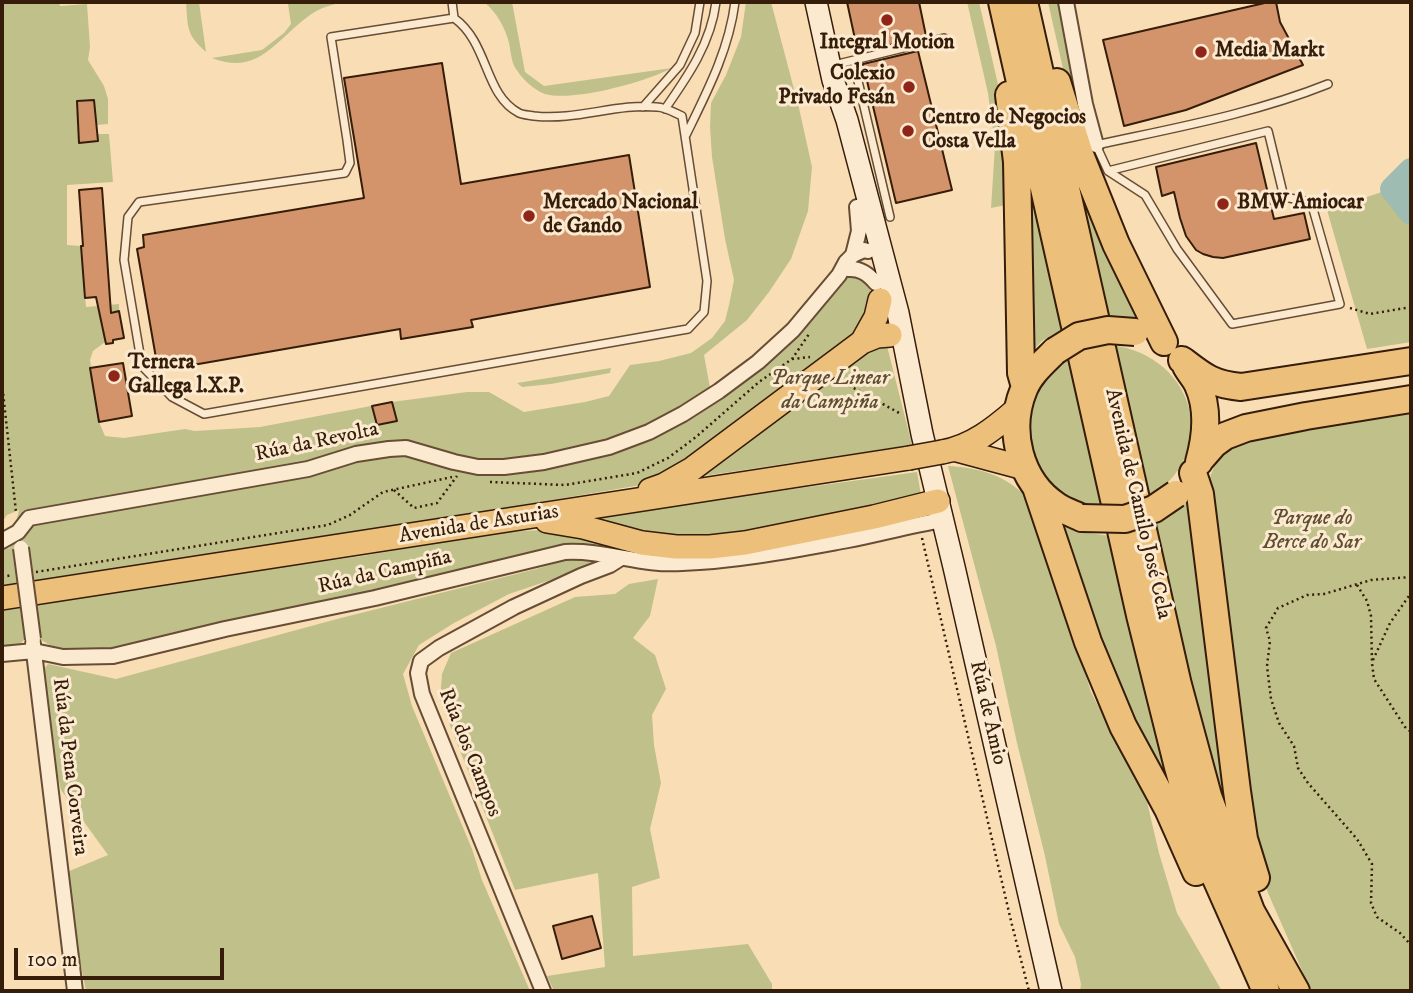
<!DOCTYPE html>
<meta charset="utf-8">
<style>
body{margin:0}
#map{position:relative;width:1413px;height:993px;overflow:hidden;background:#f9deb5;font-family:"IM FELL DW Pica",serif}
canvas{display:block}
.frame{position:absolute;inset:0;border:4px solid #361d0a;pointer-events:none}
.scale{position:absolute;left:14px;top:948px;width:210px;height:32px;box-sizing:border-box;border:4px solid #361d0a;border-top:0;padding-left:9px;font-size:21px;line-height:24px;white-space:nowrap;color:#361d0a;-webkit-text-stroke:5px #fbeacf;paint-order:stroke}
</style>
<div id="map">
<canvas width="1413" height="993"></canvas>
<div class="frame"></div>
<div class="scale">100 m</div>
</div>
<script>
const ctx = document.querySelector('canvas').getContext('2d');
ctx.lineJoin = 'round';
function fillPath(path, color) {
  ctx.fillStyle = color;
  ctx.fill(path, 'evenodd');
}
function stroke(path, color, width, dash) {
  ctx.strokeStyle = color;
  ctx.lineWidth = width;
  ctx.lineCap = dash ? 'butt' : 'round';
  ctx.setLineDash(dash || []);
  ctx.stroke(path);
}
function drawText(font, color, halo, rows, align = 'center') {
  ctx.font = font + ' "IM FELL DW Pica",serif';
  ctx.lineWidth = 6;
  ctx.setLineDash([]);
  ctx.textBaseline = 'middle';
  ctx.strokeStyle = halo;
  ctx.fillStyle = color;
  for (const [text, x, y, turn = 0] of rows) {
    ctx.save();
    ctx.translate(x, y);
    ctx.rotate((+turn || 0) * Math.PI / 180);
    ctx.textAlign = isNaN(turn) ? turn : align;
    if (halo) ctx.strokeText(text, 0, 0);
    ctx.fillText(text, 0, 0);
    ctx.restore();
  }
}
fillPath(new Path2D(`
 M2,2H59L60,6L87,4L90,47L88,60L104,86L108,99V124L96,125L94,100L77,101L79,143L97,141V134H109L113,182L67,185V245L81,246L86,307L119,304V311L100,315L105,342L93,351L90,360L99,422L105,436L124,438L185,429L195,431L260,427L392,402L467,392H489L524,412L585,402L609,396L630,365L659,361L691,353L712,338L725,321L729,305L734,280L725,239L712,157L710,127L711,103L726,75L741,37L746,2H771L799,108L812,167L808,211L791,259L769,292L747,320L704,355L713,404L781,348L849,276L863,280L870,290L887,346L912,445L629,487L439,519L2,587V550L10,548L19,510L7,515L2,522Z
 M186,2H199L206,52C186,34 188,28 186,2Z
 M303,2H345C332,4 320,8 310,15C277,38 259,77 212,58L262,50L284,33L291,24L288,4Z
 M484,2H512L525,72L544,86L672,68C646,82 573,102 545,94C534,90 522,79 516,69C511,62 511,52 509,43C505,27 497,13 484,2Z
 M967,2H979L1000,93L1006,142V205L991,208L995,146L988,93Z
 M1048,2H1059L1078,104L1064,73Z
 M1028,159L1062,329L1042,341L1032,351Z
 M1074,167L1145,323L1104,319Z
 M1411,170V342L1367,349L1327,210L1391,189Z
 M1112,345C1198,357 1222,456 1145,500Z
 M1072,352L1103,508C1090,506 1074,503 1063,494C1031,470 1018,423 1038,387C1046,373 1060,362 1072,352Z
 M611,368L610,373L551,384L522,387L517,383Z
 M1411,412V991H1311L1268,893L1255,851L1208,484C1215,459 1225,447 1249,437Z
 M948,466C974,467 1003,474 1022,493C1027,498 1031,507 1035,513L1091,692L1147,802L1159,853L1177,913L1222,991H1080L1081,984L1075,957L1059,924L1045,856L1017,743L996,646Z
 M917,472L921,495L747,535L682,539L637,535L584,518Z
 M1188,500L1230,820L1196,719L1153,527L1171,516Z
 M926,515L925,519L645,558L600,548L112,651L87,652L54,648L40,639L24,640L19,645L2,647V611L211,577L362,556L502,532L542,530L644,548Z
 M1061,525L1089,533L1111,536C1128,634 1154,730 1181,825L1123,697L1098,633Z
 M584,557L604,562L509,594L454,623L419,645L403,674L412,706L472,849L482,880L530,991H86L78,951L67,872L108,855L61,790L50,744L42,671L48,664L116,679L337,619L536,569L570,559Z
 M658,579L650,616L633,638L655,655L666,689L652,715L654,745L661,783L650,829L660,878L632,887L633,956L748,944L772,984V991H554L547,976L605,967L598,873L515,890L440,700L442,674L451,653L575,597L615,594L629,584Z`), '#c0c08b');
stroke(new Path2D(`
 M1411,170L1392,189L1411,213`), '#9ebcb1', 24);
const building = new Path2D(`
 M847,2H919L926,36L858,53Z
 M1269,2H1276L1280,22L1303,65L1186,110L1124,126L1103,40Z
 M918,51L952,190L896,203L863,64Z
 M442,63L461,184L629,155L650,287L471,320L473,327L401,339L400,329L164,370L161,358H156L137,249L144,247L143,235L364,198L344,78Z
 M94,100L98,141L79,143L77,101Z
 M1256,143L1274,219L1304,213L1310,239L1223,258L1213,257L1203,254L1196,250L1186,236L1180,218L1174,192L1162,196L1156,167Z
 M102,188L111,313L119,311L124,338L113,340V343L106,344L96,297L85,298L81,246H83L79,190Z
 M123,363L132,416L99,422L90,368Z
 M392,402L397,421L377,425L372,406Z
 M592,916L601,948L562,959L553,926Z`);
fillPath(building, '#d3946b');
stroke(building, '#361d0a', 2);
const lane = new Path2D(`
 M452,2L454,18
 M454,18C489,43 484,95 519,113C523,115 529,115 534,116C576,121 617,103 657,107C665,107 675,113 682,116L707,281L704,312L688,329L204,414L172,397L142,366L124,260L128,217L139,202L345,173L350,163L347,140L331,37Z
 M834,65L944,38
 M858,81L890,217
 M643,107L680,65L695,33L700,2
 M665,109C688,76 711,43 716,2
 M686,135C707,92 729,50 735,2
 M1108,171L1268,131L1284,197L1311,202L1340,304L1232,324L1177,249L1145,195L1108,171L1096,145C1174,128 1253,114 1328,84`);
const street = new Path2D(`
 M1066,2L1085,104L1096,145
 M853,255L859,231L857,207
 M848,269C860,268 868,274 876,283
 M2,541L18,532L29,518L308,469L356,454L389,449L406,448L454,462L478,467H504L544,462L609,447L649,432L683,414L719,391L758,362L793,330L839,275L846,262L853,255L864,250L868,251
 M33,644L75,991
 M2,654L34,651L63,657L113,656L225,629L375,598L565,552C606,550 641,566 682,563C737,561 793,550 848,540C879,534 911,525 943,520
 M543,991L422,694L418,673L421,661L439,648L514,607L581,576L610,565L621,558`);
const secondary = new Path2D(`
 M816,2L833,80L847,120L898,313L922,434L954,567L1051,991`);
const primary = new Path2D(`
 M862,342L876,317L880,300
 M957,450L1024,468
 M942,452C972,447 995,428 1017,409
 M650,490L664,485L692,469L862,342L877,336L890,335
 M547,521L583,527L642,543L676,547H710L745,543L874,517L938,501
 M2,598L909,458`);
const highway = new Path2D(`
 M1002,2L1140,615L1178,767L1189,806L1210,865L1266,991
 M1024,2L1178,685L1208,796L1251,911L1296,991
 M1057,82L1079,152L1116,244L1164,342
 M1009,95L1017,162L1021,373L1025,387
 M1055,351C1043,363 1030,374 1024,389C1007,430 1019,481 1057,506C1064,511 1074,514 1082,518
 M1182,360C1204,377 1212,384 1241,387L1411,361
 M1186,366C1189,372 1195,378 1198,385C1209,409 1206,437 1199,462
 M1200,460L1214,444L1225,436L1246,428L1306,416L1411,399
 M1193,473L1200,494L1237,791L1244,839L1256,878
 M1036,487L1088,642L1123,726L1168,809L1196,872`);
stroke(lane, '#674d35', 10);
stroke(street, '#674d35', 18);
stroke(secondary, '#361d0a', 24);
stroke(primary, '#361d0a', 26);
stroke(highway, '#361d0a', 30);
stroke(new Path2D(`
 M1350,308L1370,314L1411,307
 M792,359L810,357
 M840,379L850,386L901,414
 M2,383L16,512
 M490,482L565,485L637,473L668,458L696,437L759,382L792,359L809,334
 M394,490L414,508L437,503L457,476
 M922,538L1011,921L1029,991
 M36,572L328,525L350,515L383,492L452,477
 M2,577L12,575
 M1411,577L1371,580L1324,594L1307,595L1278,608L1266,628L1270,641L1267,666L1271,699L1279,723L1294,746L1298,768L1308,783L1357,839L1372,864L1371,903L1377,917L1400,933L1411,945
 M1357,585L1367,601L1371,616L1372,663L1374,679L1405,727L1411,732
 M1373,660L1390,623L1411,593`), '#361d0a', 2.5, [2, 3.5]);
stroke(lane, '#fbeacf', 7);
stroke(street, '#fbeacf', 14);
stroke(secondary, '#fbeacf', 21);
stroke(primary, '#ecbf7a', 23);
stroke(highway, '#ecbf7a', 26);
const streetBridge = new Path2D(`
 M21,548L33,639`);
const primaryBridge = new Path2D(`
 M909,458L942,452`);
const highwayBridge = new Path2D(`
 M1055,351L1079,336L1108,330L1135,332
 M1082,518L1125,519L1154,509L1176,494`);
stroke(streetBridge, '#674d35', 18, []);
stroke(primaryBridge, '#361d0a', 26, []);
stroke(highwayBridge, '#361d0a', 30, []);
stroke(streetBridge, '#fbeacf', 14);
stroke(primaryBridge, '#ecbf7a', 23);
stroke(highwayBridge, '#ecbf7a', 26);
for (const [x, y, r, color] of [
 [887,20,7,"#8f2418"],
 [1201,52,7,"#8f2418"],
 [909,87,7,"#8f2418"],
 [908,131,7,"#8f2418"],
 [1223,204,7,"#8f2418"],
 [529,216,7,"#8f2418"],
 [114,376,7,"#8f2418"]
]) {
  const dot = new Path2D();
  dot.arc(x, y, r, 0, 2 * Math.PI);
  ctx.fillStyle = color;
  ctx.fill(dot);
  stroke(dot, '#fbeacf', 2.5);
}
drawText('bold 21px', '#361d0a', '#fbeacf', [
 ["Integral Motion",887,44,"center"],
 ["Media Markt",1215,52],
 ["Colexio",895,75,"right"],
 ["Privado Fesán",895,99,"right"],
 ["Centro de Negocios",922,119],
 ["Costa Vella",922,143],
 ["Mercado Nacional",543,204],
 ["de Gando",543,228],
 ["BMW Amiocar",1237,204],
 ["Ternera",128,364],
 ["Gallega l.X.P.",128,388]
], 'left');
drawText('italic 21px', '#5f4e31', '#fbeacf', [
 ["Parque Linear",830,380],
 ["da Campiña",830,404],
 ["Parque do",1312,520],
 ["Berce do Sar",1312,544]
]);
drawText('21px', '#361d0a', '#fbeacf', [
 ["Rúa da Revolta",317,443,-12],
 ["Avenida de Camilo José Cela",1137,504,77],
 ["Avenida de Asturias",479,525,-9],
 ["Rúa da Campiña",385,573,-13],
 ["Rúa de Amio",987,713,77],
 ["Rúa dos Campos",469,753,68],
 ["Rúa da Pena Corveira",69,767,83]
]);
</script>
